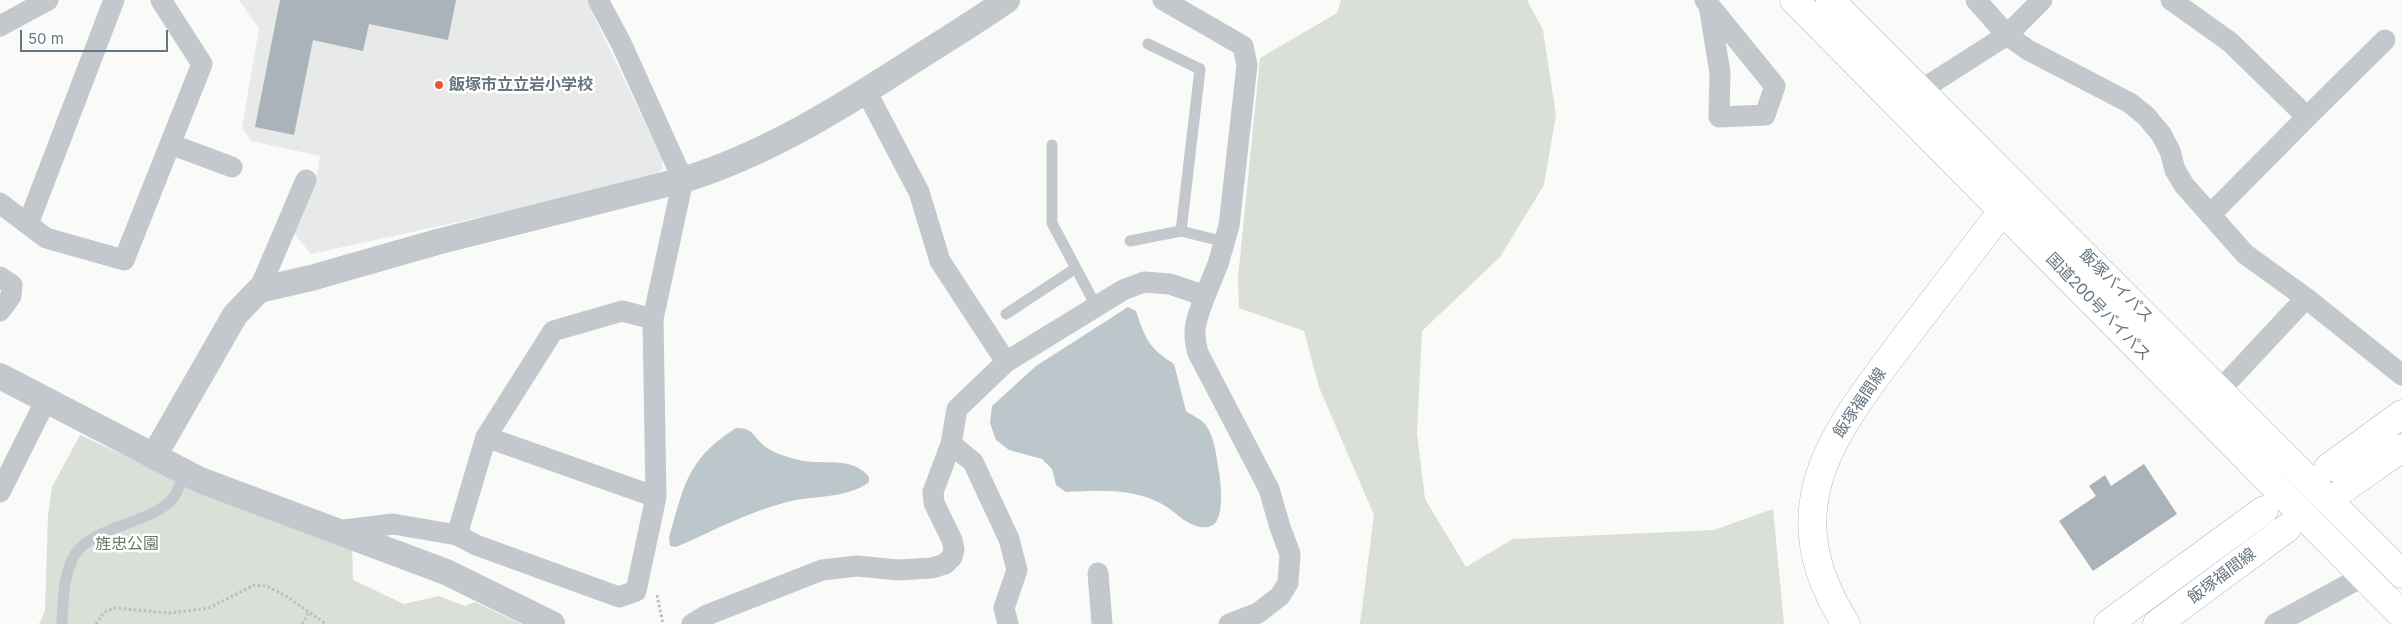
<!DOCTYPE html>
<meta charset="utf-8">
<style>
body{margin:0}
#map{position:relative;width:2402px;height:624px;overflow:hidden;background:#fafaf8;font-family:Inter,sans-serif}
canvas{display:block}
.scale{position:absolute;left:20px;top:30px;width:148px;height:22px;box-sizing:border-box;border:2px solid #657683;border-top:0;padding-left:6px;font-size:15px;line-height:18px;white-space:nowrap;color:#657683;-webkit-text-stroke:4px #fff;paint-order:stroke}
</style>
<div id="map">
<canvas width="2402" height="624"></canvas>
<div class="scale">50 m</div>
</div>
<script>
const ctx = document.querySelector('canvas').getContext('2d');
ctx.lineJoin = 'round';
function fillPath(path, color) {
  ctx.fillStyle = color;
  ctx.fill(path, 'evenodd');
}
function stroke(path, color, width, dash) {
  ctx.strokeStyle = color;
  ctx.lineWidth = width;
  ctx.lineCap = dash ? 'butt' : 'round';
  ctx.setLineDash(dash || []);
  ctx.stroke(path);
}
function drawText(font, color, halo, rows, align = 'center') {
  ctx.font = font + ' Inter,"Noto Sans JP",sans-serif';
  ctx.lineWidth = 5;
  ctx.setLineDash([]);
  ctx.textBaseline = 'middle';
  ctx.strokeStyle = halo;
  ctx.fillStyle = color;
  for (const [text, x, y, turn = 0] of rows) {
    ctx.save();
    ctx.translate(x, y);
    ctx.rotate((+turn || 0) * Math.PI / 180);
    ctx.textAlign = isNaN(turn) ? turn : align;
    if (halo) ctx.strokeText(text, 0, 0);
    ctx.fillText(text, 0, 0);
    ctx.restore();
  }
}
fillPath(new Path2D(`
 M239,0H586L662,158V169L654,179L311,254L294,233L318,170L320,156L251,141L242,128L259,29Z`), '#e8e9e9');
fillPath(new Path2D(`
 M1341,0H1527L1543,30L1556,115L1544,185L1500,257L1422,331L1417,433L1425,499L1466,567L1513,539L1714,530L1773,509L1784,624H1360L1374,515L1319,387L1304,331L1239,308L1238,278L1260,58L1337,13Z
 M80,435L199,490L352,548L353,580L404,604L439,596L465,606L475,602L521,624H39L45,611L48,516L52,487Z`), '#dadfd7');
fillPath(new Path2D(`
 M1128,307L1136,311C1146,340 1148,347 1174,364L1186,411C1191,415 1201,419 1205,424C1215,437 1216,456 1219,472C1221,484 1225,521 1211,526C1192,533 1175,510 1160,503C1132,488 1097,490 1066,492L1056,485L1052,469L1042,459L1009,450L996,440L990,423L992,406L1036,366Z
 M736,428C754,427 754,439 767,448C774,453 790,458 799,460C823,466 852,455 869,477V482C847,499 814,495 787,502C748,512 713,531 676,547L670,546L669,538C684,486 687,459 736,428Z`), '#bbc7cb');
fillPath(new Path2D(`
 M280,0H456L448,40L369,24L363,51L313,40L294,135L255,127Z
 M2144,464L2177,514L2093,571L2059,521L2096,496L2089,486L2105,475L2111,486Z`), '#aab3b9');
const primary = new Path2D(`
 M2328,468L2402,414
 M2345,488L2402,448
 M1846,624C1773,509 1831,436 1902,342C1936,298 1969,254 2003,210
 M2108,624L2264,510
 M2157,624L2287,528`);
const trunk = new Path2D(`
 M1794,0L2402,615
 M1830,0L2402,574`);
stroke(primary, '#b5babe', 29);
stroke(trunk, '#b4b9bd', 29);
stroke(new Path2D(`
 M657,595L663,624
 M96,624L104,612L115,608L170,613L209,608L254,585L266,586L286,596L326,624
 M302,624L309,612`), '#bbbfc2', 3, [2.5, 2.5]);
stroke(new Path2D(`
 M1148,44L1200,69L1181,231L1225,242
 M1052,145V223L1096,306
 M1130,241L1181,231
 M1006,314L1076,268
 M62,624C63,604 63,579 72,560C87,525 153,525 174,497C179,490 181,480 184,472`), '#c3c8cc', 11);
stroke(new Path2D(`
 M1705,0L1775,86L1765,115L1719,117L1720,73L1709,5
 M1976,0L2007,35L2028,50L2130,103L2146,116L2161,134L2170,151L2175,170L2184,185L2245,254L2306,298L2402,375
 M2171,0L2230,42L2307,117L2210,215
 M0,26L48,0
 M866,91L919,192L940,261L1006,362L957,409L951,444L973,462L1009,539L1017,570L1004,608L1008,624
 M1907,99L2007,35L2042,0
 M2307,117L2385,40
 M170,144L232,167
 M0,203L46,238L124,260L202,64L161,0
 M28,224L114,0
 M0,277L12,285L11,296L0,311
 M259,290L306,180
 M1205,296C1197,318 1191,329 1198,353L1269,489L1280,527L1290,554L1288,583L1280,596L1258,613L1229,624
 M1006,362L1123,290L1144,282L1170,284L1205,296L1218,264L1229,226L1247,65L1243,46L1163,0
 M2220,390L2306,298
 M486,437L656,497
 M0,492L46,400
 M335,531L393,524L457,535L476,545L619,597L636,591L656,497L653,319L683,180L621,43L598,0
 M457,535L486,437L553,331L622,311L653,319
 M1098,573L1102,624
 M692,624L707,615L822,570L857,566L898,570L932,568L945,564L952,557L954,549L952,540L934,503L933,492L951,444
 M2275,624L2364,576`), '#c3c8cc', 21);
stroke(new Path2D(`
 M0,376L200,480L446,572L552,624
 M154,456L235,315L259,290L311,278L437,242L683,180C764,155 835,111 905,66C939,44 974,23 1007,0`), '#c3c8cc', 26);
stroke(primary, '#fff', 28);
stroke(trunk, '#fff', 28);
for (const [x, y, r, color] of [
 [439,85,5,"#e4572e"]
]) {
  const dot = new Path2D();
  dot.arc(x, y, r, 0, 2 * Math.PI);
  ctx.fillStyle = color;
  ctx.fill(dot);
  stroke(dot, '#fff', 2);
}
drawText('bold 16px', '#657683', '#fff', [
 ["飯塚市立立岩小学校",449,85]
], 'left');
drawText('16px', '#657683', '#fff', [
 ["飯塚バイパス",2116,286,45],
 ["国道200号バイパス",2098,307,46],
 ["飯塚福間線",1860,403,-56],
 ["飯塚福間線",2222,576,-37]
]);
drawText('16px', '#687a64', '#fff', [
 ["旌忠公園",127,544]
]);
</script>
